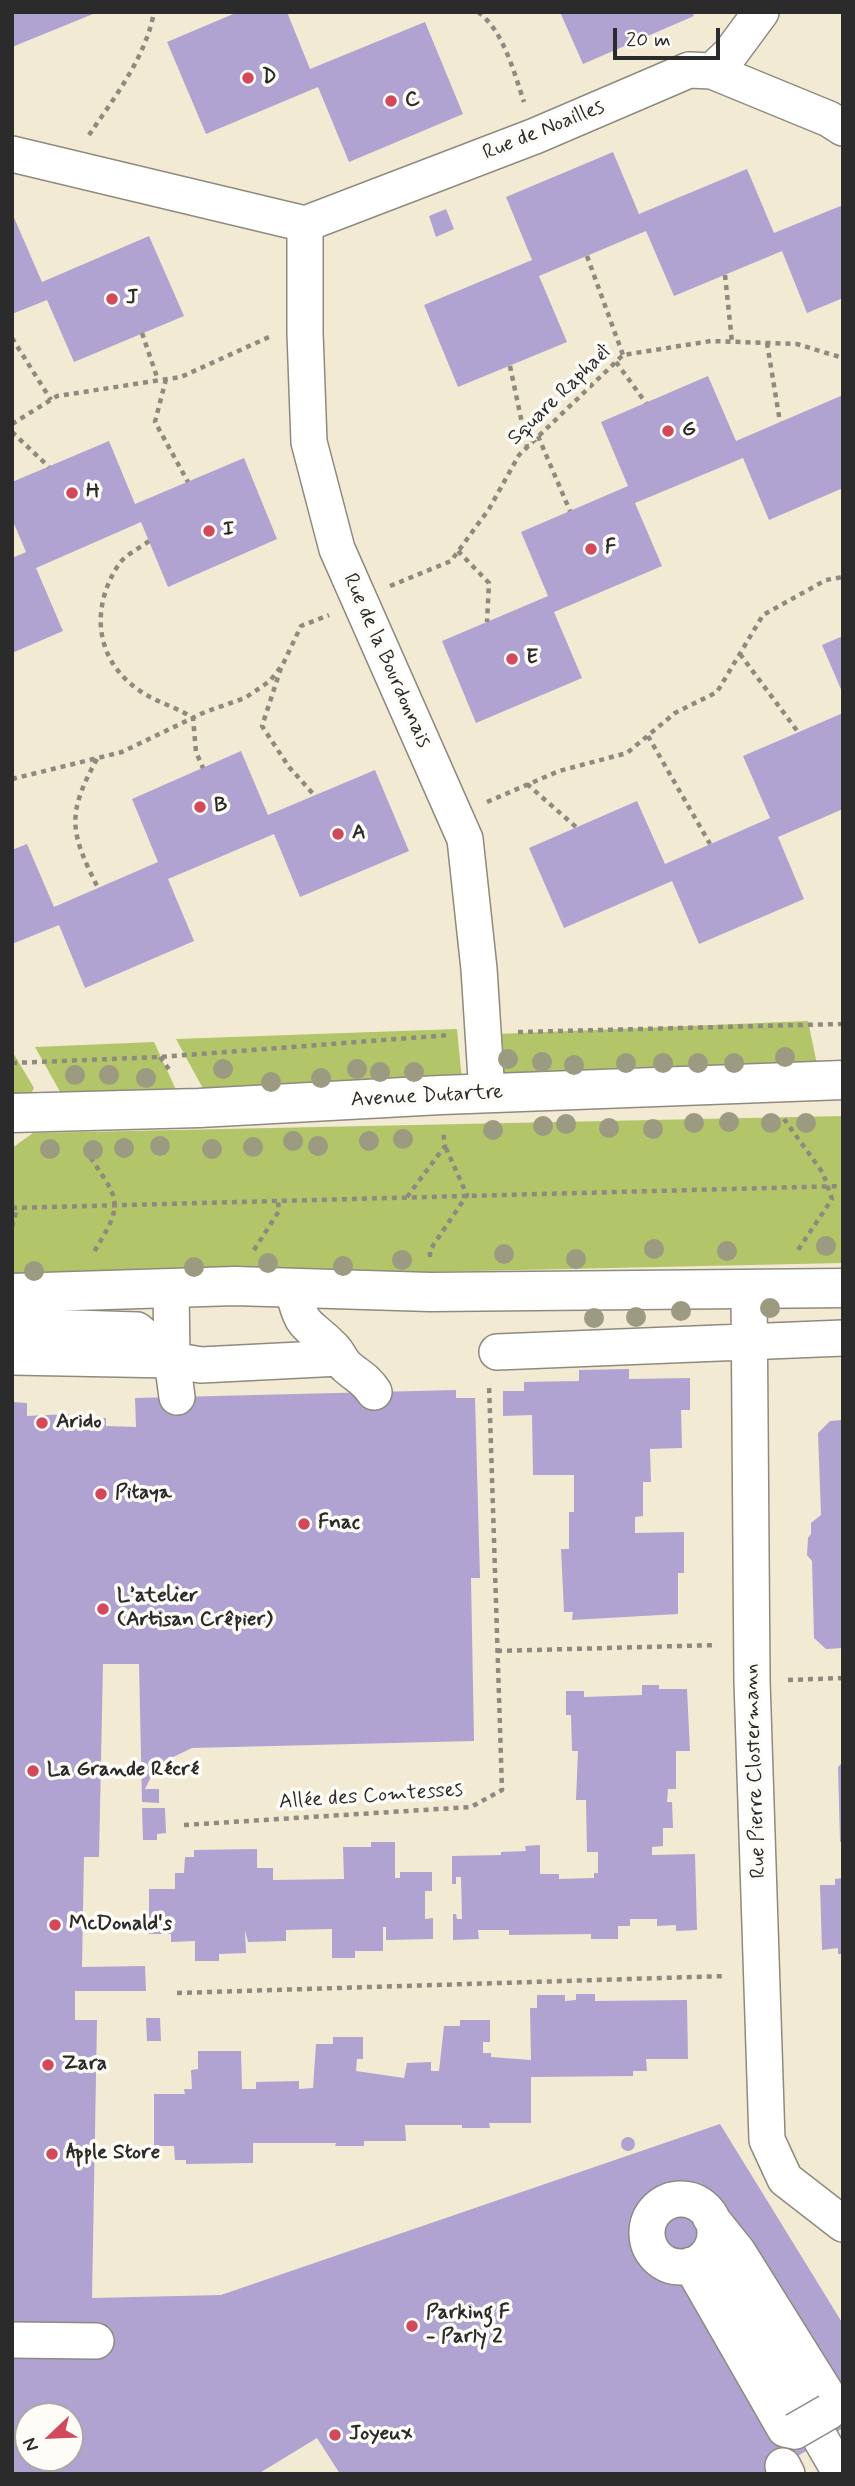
<!DOCTYPE html>
<meta charset="utf-8">
<style>
body{margin:0}
#map{position:relative;width:855px;height:2486px;overflow:hidden;background:#f3ead3;font-family:Mynerve,sans-serif}
canvas{display:block}
.frame{position:absolute;inset:0;border:14px solid #2b2b2b;pointer-events:none}
.north{position:absolute;left:14px;top:2402px;width:70px;height:70px;box-sizing:border-box;background:#fdfcf7;border:2px solid #a9a8a5;border-radius:50%;rotate:247deg;font-size:19px;font-weight:700;line-height:28px;text-align:center;color:#2b2b2b}
.north::after{content:'';display:block;margin:auto;width:24px;height:32px;background:#d1495b;clip-path:polygon(50% 0,100% 100%,50% 72%,0 100%)}
.scale{position:absolute;left:613px;top:28px;width:107px;height:32px;box-sizing:border-box;border:4px solid #2b2b2b;border-top:0;padding-left:9px;font-size:21px;line-height:24px;white-space:nowrap;color:#2b2b2b;-webkit-text-stroke:5px #fdfcf7;paint-order:stroke}
</style>
<div id="map">
<canvas width="855" height="2486"></canvas>
<div class="frame"></div>
<div class="north">N</div>
<div class="scale">20 m</div>
</div>
<script>
const ctx = document.querySelector('canvas').getContext('2d');
ctx.lineJoin = 'round';
function fillPath(path, color) {
  ctx.fillStyle = color;
  ctx.fill(path, 'evenodd');
}
function stroke(path, color, width, dash) {
  ctx.strokeStyle = color;
  ctx.lineWidth = width;
  ctx.lineCap = dash ? 'butt' : 'round';
  ctx.setLineDash(dash || []);
  ctx.stroke(path);
}
function drawText(font, color, halo, rows, align = 'center') {
  ctx.font = font + ' Mynerve,sans-serif';
  ctx.lineWidth = 7;
  ctx.setLineDash([]);
  ctx.textBaseline = 'middle';
  ctx.strokeStyle = halo;
  ctx.fillStyle = color;
  for (const [text, x, y, turn = 0] of rows) {
    ctx.save();
    ctx.translate(x, y);
    ctx.rotate((+turn || 0) * Math.PI / 180);
    ctx.textAlign = isNaN(turn) ? turn : align;
    if (halo) ctx.strokeText(text, 0, 0);
    ctx.fillText(text, 0, 0);
    ctx.restore();
  }
}
fillPath(new Path2D(`
 M808,1021L818,1069L497,1075V1034Z
 M457,1029L462,1081L206,1094L176,1039Z
 M154,1042L177,1092L63,1097L35,1047Z
 M12,1051L34,1088L25,1105H12Z
 M843,1116V1263L12,1281V1148L33,1133Z`), '#b2c569');
fillPath(new Path2D(`
 M12,12H98L12,47Z
 M238,12H287L310,69L425,22L463,114L349,162L318,87L206,134L167,42Z
 M560,12H692L694,16L583,64Z
 M613,152L639,214L747,169L774,233L843,205V298L807,313L782,251L674,296L646,231L539,276L567,342L458,387L424,305L532,260L506,197Z
 M446,209L454,229L436,237L429,216Z
 M12,213L42,282L149,236L184,316L74,362L47,300L12,314Z
 M708,376L736,441L843,395V488L769,520L743,458L635,503L662,566L554,612L582,678L476,723L442,641L548,596L521,532L628,486L601,422Z
 M109,441L135,504L244,458L277,539L168,587L141,522L36,568L63,631L12,653V558L26,552L12,519V482Z
 M843,636V694L822,645Z
 M843,713V809L778,837L804,899L699,944L672,881L564,928L529,848L637,801L665,864L770,818L743,756Z
 M241,751L268,815L375,770L409,851L300,897L274,834L168,879L194,941L85,988L59,925L12,944V850L27,844L54,907L158,862L132,799Z
 M629,1369V1379L690,1378V1410H681L682,1448L650,1449L651,1482H643V1516L635,1517V1533L684,1532V1573H678V1614L572,1620L573,1612H564L561,1549H569V1512H574V1475H533L532,1415L503,1416V1391H524V1382L579,1381V1370Z
 M456,1390V1398H475L480,1578H471L474,1741L192,1748L165,1761L151,1777L145,1789H159V1803L142,1802L139,1664H103L99,1857H84L82,1967L145,1966L146,1991H75V2020H97L92,2298L221,2295L720,2124L843,2324V2428L769,2474H340L317,2438L258,2474H12V1402L27,1403V1416L69,1414V1418H106V1426L136,1427L135,1398ZM28,2416H70V2458H28Z
 M843,1420V1648L826,1649L814,1638L812,1561L807,1555L808,1538L811,1534V1523L821,1515L818,1433L830,1421Z
 M642,1685H659V1689H687L690,1751H676V1789H668L667,1802H672L673,1828H663V1846L652,1847V1855L695,1854L697,1930L676,1931V1925L657,1926V1919H630V1926H618V1939H591V1934L509,1935V1930H478L479,1939L453,1940V1914H456L457,1919H462L461,1877H456V1884H452V1856L501,1855V1852L526,1851L525,1846L540,1845V1874H559V1879L594,1878V1873H598V1852H587L586,1800H576L578,1751H572L571,1715H566V1691H584V1697L642,1695Z
 M843,1762V1842H840L838,1767Z
 M142,1808H165L166,1833L157,1834V1840H143Z
 M371,1842H395V1878H400V1872H432V1891H425V1919L433,1918V1939L386,1940V1927H383V1951H355V1958H332V1929L286,1930V1941L248,1942L245,1930L246,1953L219,1954V1961H195V1941L171,1942V1934H149V1889H175V1873H184L185,1857H194V1850L257,1849V1868H273V1880L344,1879L343,1847H371Z
 M843,1878V1954H838V1948L822,1950L820,1885H835V1879Z
 M576,1994H595V2001L687,2000L688,2059H646L647,2071H633V2076L531,2077V2123H489L490,2128H462V2125H405L406,2141H364V2146H335L336,2143H253V2163L186,2164V2160H175L174,2146H154V2094H185L184,2089H192L191,2070L198,2069V2051H241L242,2089H256V2082L299,2081V2089L313,2088L316,2044H333V2037H363V2059H357L356,2071L404,2078L407,2063L431,2062V2071H439L444,2026H460V2020H490V2042H483V2053H491V2057L531,2060L530,2008H537V1995H565V2001L576,2000Z
 M146,2018H160L161,2041H147Z
 M621 2144a7 7 0 1 1 14 0a7 7 0 1 1-14 0Z`), '#b0a3d2');
const minor = new Path2D(`
 M712,71L730,54L761,12
 M12,154L305,224
 M305,224V333L309,442L337,549L465,839L479,969L487,1094
 M305,224L535,136L689,70L712,71L829,119L843,128
 M171,1288L172,1360L177,1397
 M749,1289L752,1681L767,2140L785,2179L843,2224
 M293,1290C303,1332 307,1321 333,1348C338,1353 341,1361 346,1366C357,1376 366,1379 374,1392
 M12,1326L137,1330L172,1360
 M497,1352L843,1338
 M12,1357L172,1360L201,1365L340,1358
 M647 2233a34 34 0 1 1 68 0a34 34 0 1 1-68 0Z
 M710,2217L738,2252L826,2393L828,2412
 M711,2249L841,2474
 M691,2265L785,2429L795,2431
 M12,2340L96,2341
 M783,2466L787,2474`);
const major = new Path2D(`
 M12,1113L199,1108L441,1095L843,1080
 M12,1293L235,1286L430,1292L843,1288`);
stroke(minor, '#8f8a7f', 38);
stroke(major, '#8f8a7f', 41);
stroke(new Path2D(`
 M478,12C504,31 514,73 524,102
 M89,135C114,98 146,57 154,12
 M587,256L623,355
 M725,275L732,342
 M142,333L158,380
 M12,338L51,400
 M767,343L780,422
 M616,362L646,403
 M510,366L527,447
 M166,379L155,422L188,482
 M12,424L57,396L181,377L269,337
 M12,432L49,467
 M538,436L570,511
 M149,541C140,548 125,555 119,564C91,606 94,657 136,688C154,702 175,706 193,718L196,752L203,768
 M458,551L489,583L487,622
 M390,586L451,561L489,509L519,455L623,355L711,341L797,344L843,358
 M740,654L798,732
 M281,668L262,726L289,767L315,796
 M648,736L710,844
 M97,759C66,815 70,832 98,888
 M12,779L122,752L205,712L245,698L270,681L283,664L301,626L329,615
 M527,784L576,827
 M487,802L559,771L627,753L675,713L717,692L763,615L826,580L843,577
 M518,1032L843,1024
 M160,1057L171,1072
 M12,1063L160,1057L450,1035
 M784,1119L823,1173L832,1199L798,1250
 M85,1149C119,1202 127,1199 92,1255
 M407,1197L445,1146L443,1130
 M12,1208L843,1186
 M12,1227L17,1208
 M254,1250L279,1211L278,1202
 M430,1257V1250L467,1195L445,1146
 M497,1651L717,1645
 M788,1680L843,1678
 M184,1825L471,1807L502,1790L489,1384
 M177,1993L726,1976`), '#8f8a7f', 4.5, [5, 5]);
stroke(minor, '#fff', 35);
stroke(major, '#fff', 38);
const minorBridge = new Path2D(`
 M795,2431L828,2412`);
stroke(minorBridge, '#8f8a7f', 38, []);
stroke(minorBridge, '#fff', 35);
ctx.fillStyle = '#9c9a81';
for (const [x, y] of [
 [785,1057],
 [508,1059],
 [542,1062],
 [626,1063],
 [663,1063],
 [698,1063],
 [734,1063],
 [574,1065],
 [223,1069],
 [357,1069],
 [380,1072],
 [414,1072],
 [75,1075],
 [109,1075],
 [146,1078],
 [321,1078],
 [271,1082],
 [729,1122],
 [694,1123],
 [771,1123],
 [806,1123],
 [566,1124],
 [543,1126],
 [609,1128],
 [653,1129],
 [493,1130],
 [403,1139],
 [293,1141],
 [369,1141],
 [160,1146],
 [318,1146],
 [253,1147],
 [124,1148],
 [50,1149],
 [212,1149],
 [93,1150],
 [826,1246],
 [654,1249],
 [727,1251],
 [504,1254],
 [576,1259],
 [402,1260],
 [268,1263],
 [343,1266],
 [194,1267],
 [34,1271],
 [770,1308],
 [681,1311],
 [636,1317],
 [594,1318]
]) {
  ctx.beginPath();
  ctx.arc(x, y, 10, 0, 2 * Math.PI);
  ctx.fill();
}
for (const [x, y, r, color] of [
 [248,78,7,"#d1495b"],
 [391,101,7,"#d1495b"],
 [112,299,7,"#d1495b"],
 [668,431,7,"#d1495b"],
 [72,493,7,"#d1495b"],
 [209,531,7,"#d1495b"],
 [591,549,7,"#d1495b"],
 [512,659,7,"#d1495b"],
 [200,807,7,"#d1495b"],
 [338,834,7,"#d1495b"],
 [42,1423,7,"#d1495b"],
 [101,1494,7,"#d1495b"],
 [304,1524,7,"#d1495b"],
 [103,1609,7,"#d1495b"],
 [33,1771,7,"#d1495b"],
 [55,1925,7,"#d1495b"],
 [48,2065,7,"#d1495b"],
 [52,2154,7,"#d1495b"],
 [412,2326,7,"#d1495b"],
 [335,2435,7,"#d1495b"]
]) {
  const dot = new Path2D();
  dot.arc(x, y, r, 0, 2 * Math.PI);
  ctx.fillStyle = color;
  ctx.fill(dot);
  stroke(dot, '#fdfcf7', 2.5);
}
drawText('bold 21px', '#2b2b2b', '#fdfcf7', [
 ["D",262,78],
 ["C",405,101],
 ["J",126,299],
 ["G",682,431],
 ["H",86,493],
 ["I",223,531],
 ["F",605,549],
 ["E",526,659],
 ["B",214,807],
 ["A",352,834],
 ["Arido",56,1423],
 ["Pitaya",115,1494],
 ["Fnac",318,1524],
 ["L’atelier",117,1597],
 ["(Artisan Crêpier)",117,1621],
 ["La Grande Récré",47,1771],
 ["McDonald's",69,1925],
 ["Zara",62,2065],
 ["Apple Store",66,2154],
 ["Parking F",426,2314],
 ["- Parly 2",426,2338],
 ["Joyeux",349,2435]
], 'left');
drawText('21px', '#2b2b2b', '#fdfcf7', [
 ["Rue de Noailles",544,131,-22],
 ["Square Raphaël",560,396,-44],
 ["Rue de la Bourdonnais",386,661,66],
 ["Avenue Dutartre",427,1097,-3],
 ["Rue Pierre Clostermann",756,1771,-92],
 ["Allée des Comtesses",371,1797,-4]
]);
</script>
